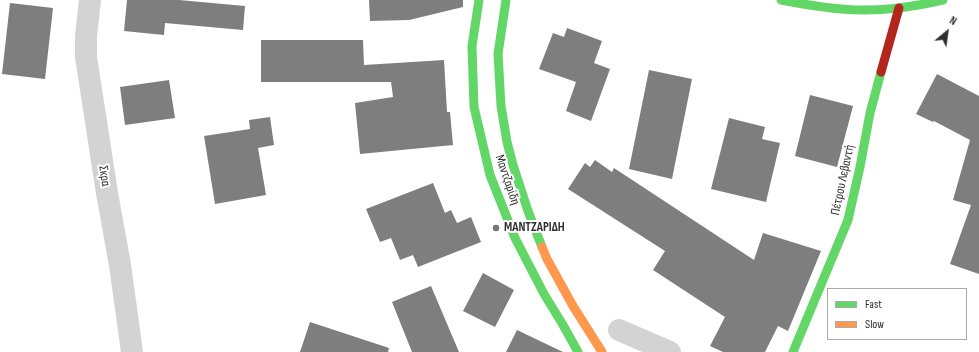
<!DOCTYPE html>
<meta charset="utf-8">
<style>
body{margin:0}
#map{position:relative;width:979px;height:352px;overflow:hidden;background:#fff;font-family:"Sofia Sans Condensed",sans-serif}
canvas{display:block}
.legend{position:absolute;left:827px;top:288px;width:140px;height:52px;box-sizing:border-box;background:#fff;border:1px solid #ababab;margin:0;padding:5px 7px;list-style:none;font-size:12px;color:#2e2e2e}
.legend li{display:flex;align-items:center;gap:8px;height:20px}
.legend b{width:20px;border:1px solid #ababab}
.north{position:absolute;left:927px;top:12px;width:40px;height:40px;-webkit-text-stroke:3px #fff;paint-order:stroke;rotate:29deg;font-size:11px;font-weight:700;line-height:16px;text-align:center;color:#2e2e2e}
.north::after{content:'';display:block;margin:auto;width:14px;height:18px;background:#2e2e2e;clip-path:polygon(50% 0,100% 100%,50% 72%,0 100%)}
</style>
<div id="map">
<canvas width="979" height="352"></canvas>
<ul class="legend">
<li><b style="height:5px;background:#63d668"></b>Fast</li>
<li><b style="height:5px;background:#ff974d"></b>Slow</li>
</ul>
<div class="north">N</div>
</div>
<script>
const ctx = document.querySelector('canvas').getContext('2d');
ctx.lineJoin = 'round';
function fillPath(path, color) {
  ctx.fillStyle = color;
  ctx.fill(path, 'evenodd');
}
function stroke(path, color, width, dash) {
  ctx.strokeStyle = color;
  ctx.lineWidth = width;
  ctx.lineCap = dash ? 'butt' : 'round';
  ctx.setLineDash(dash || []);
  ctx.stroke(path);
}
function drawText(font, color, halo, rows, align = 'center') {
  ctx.font = font + ' "Sofia Sans Condensed",sans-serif';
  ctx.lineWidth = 4;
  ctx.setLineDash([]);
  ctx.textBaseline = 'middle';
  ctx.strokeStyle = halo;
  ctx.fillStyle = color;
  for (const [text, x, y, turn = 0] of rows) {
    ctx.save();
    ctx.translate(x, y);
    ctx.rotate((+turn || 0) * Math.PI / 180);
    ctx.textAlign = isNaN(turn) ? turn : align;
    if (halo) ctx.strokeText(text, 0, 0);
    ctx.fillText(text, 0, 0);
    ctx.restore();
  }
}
fillPath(new Path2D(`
 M127,0H179L245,6L243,30L165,23L164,35L124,31Z
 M369,0H463V7L409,20L370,21Z
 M10,3L53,8L45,79L2,74Z
 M567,28L602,41L594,63L610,69L591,121L566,111L576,82L539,69L553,33L564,37Z
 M261,40H363L364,65L444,60L447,112H450L453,145L360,154L355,103L393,97L391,82H261Z
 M649,70L692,79L672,179L629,169Z
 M937,74L979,96V274L950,264L971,205L953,200L970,140L934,121L933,122L916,114Z
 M169,80L175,118L125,125L120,87Z
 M810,95L853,106L837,167L795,156Z
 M270,117L274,145L258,148L266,195L215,204L204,136L250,129L249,120Z
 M729,118L765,127L762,139L780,143L766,202L711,189Z
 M595,160L612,172L614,168L754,260L763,233L821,251L788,331L778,326L765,352H723L710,346L725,317L653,270L665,251L568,189L585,163L590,167Z
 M433,183L445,213L451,210L457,223L471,217L481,242L418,267L413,255L400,260L391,238L380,242L366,209Z
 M483,273L514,290L495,327L463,311Z
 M431,286L459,352H412L392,302Z
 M310,322L389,348L388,352H300Z
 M517,330L563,352H506Z`), '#7e7e7e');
stroke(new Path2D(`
 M90,0L86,36V57L107,193L120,265L132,352
 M619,330L670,352`), '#d3d3d3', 22);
stroke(new Path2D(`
 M479,0L472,46L474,107L490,175L515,238L544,294L563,325L578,352
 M506,0L498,54L501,106L507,142L513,165L528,211L542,247
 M781,0C808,5 836,10 864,10C890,10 917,6 943,0
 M793,352L848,220L860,167L870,113L881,72`), '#63d668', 9);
stroke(new Path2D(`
 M542,247L547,259L573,306L602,352`), '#ff974d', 9);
stroke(new Path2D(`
 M881,72L899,8`), '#b3261e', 9);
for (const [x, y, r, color] of [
 [496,228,4,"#777"]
]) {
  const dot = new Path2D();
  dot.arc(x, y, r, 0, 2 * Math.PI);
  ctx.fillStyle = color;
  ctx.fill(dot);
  stroke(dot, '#fff', 1.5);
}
drawText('13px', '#2e2e2e', '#fff', [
 ["Σκρα",104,176,82],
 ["Μαντζαρίδη",507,180,71],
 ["Πέτρου Λεβαντή",843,180,-78]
]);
drawText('bold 13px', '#2e2e2e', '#fff', [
 ["ΜΑΝΤΖΑΡΙΔΗ",504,228]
], 'left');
</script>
